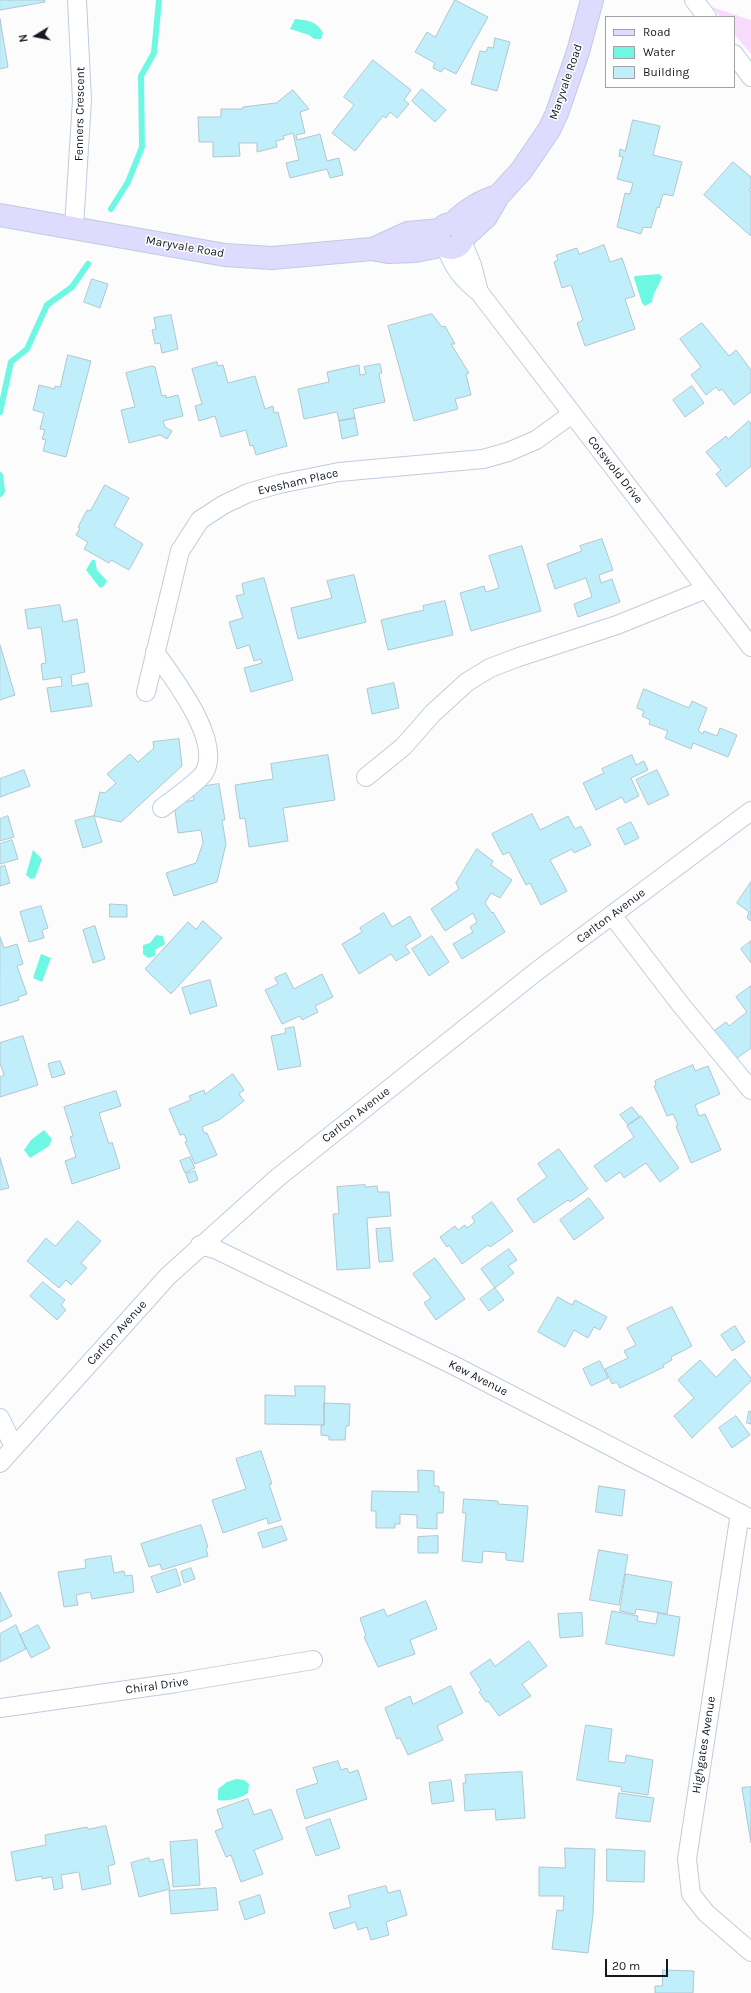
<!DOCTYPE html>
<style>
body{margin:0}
#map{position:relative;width:751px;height:1993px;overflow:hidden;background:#fcfcfc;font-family:Karla,sans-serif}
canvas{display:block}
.legend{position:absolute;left:605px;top:16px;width:130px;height:72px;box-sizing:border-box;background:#fff;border:1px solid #a1a3a6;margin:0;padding:5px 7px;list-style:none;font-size:12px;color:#151a20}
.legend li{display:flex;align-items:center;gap:8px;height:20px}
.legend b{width:20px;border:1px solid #a1a3a6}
.north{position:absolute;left:16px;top:16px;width:40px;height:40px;-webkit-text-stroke:3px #fff;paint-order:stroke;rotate:260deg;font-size:11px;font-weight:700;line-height:16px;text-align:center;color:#151a20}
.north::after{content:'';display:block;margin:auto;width:14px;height:18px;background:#151a20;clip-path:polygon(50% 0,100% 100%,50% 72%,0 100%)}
.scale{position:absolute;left:605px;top:1959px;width:63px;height:18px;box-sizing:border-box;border:2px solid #151a20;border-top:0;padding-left:5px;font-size:12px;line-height:14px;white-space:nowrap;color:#151a20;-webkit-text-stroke:3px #fff;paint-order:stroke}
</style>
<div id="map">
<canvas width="751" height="1993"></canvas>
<ul class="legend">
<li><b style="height:5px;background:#dedbfe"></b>Road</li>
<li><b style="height:11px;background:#6ef8e4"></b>Water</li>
<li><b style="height:11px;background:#c1eefb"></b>Building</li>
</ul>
<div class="north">N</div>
<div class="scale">20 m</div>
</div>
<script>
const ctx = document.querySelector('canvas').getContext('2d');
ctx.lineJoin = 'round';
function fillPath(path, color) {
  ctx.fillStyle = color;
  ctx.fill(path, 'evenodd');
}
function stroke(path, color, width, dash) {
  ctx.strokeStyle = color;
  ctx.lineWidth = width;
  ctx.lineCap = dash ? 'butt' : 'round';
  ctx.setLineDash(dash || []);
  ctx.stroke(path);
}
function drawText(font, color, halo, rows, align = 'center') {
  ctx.font = font + ' Karla,sans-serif';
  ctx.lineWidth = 3;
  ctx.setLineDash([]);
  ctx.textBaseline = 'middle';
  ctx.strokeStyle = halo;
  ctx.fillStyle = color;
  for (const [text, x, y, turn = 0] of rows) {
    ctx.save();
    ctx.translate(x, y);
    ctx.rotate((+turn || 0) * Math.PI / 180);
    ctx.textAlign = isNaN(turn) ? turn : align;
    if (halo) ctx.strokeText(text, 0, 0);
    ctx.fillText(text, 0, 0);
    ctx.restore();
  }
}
fillPath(new Path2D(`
 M712,7L751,20V54L734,34V17H720Z`), '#f7dcfe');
fillPath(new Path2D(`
 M295,19C307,20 317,21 323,33L321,39H314L309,35L290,29Z
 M659,274L662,277C659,286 653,292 652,302L645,306L642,303L634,278L635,276Z
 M92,560H95L97,570L107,581L104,586L100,588L86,570Z
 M33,850L42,859L35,878L31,879L26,875Z
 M156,935L163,936L165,944L155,950V956L148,958L143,954V945L150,943Z
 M41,954L51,958L42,982L33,978Z
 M44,1130L52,1139L49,1146L30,1158L24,1150L31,1140Z
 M236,1779L244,1780L249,1784L248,1793C242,1798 226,1802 218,1800V1789L227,1782Z`), '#6ef8e4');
stroke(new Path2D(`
 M111,209L128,182L142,147L141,76L154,53L159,0
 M0,412L11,362L27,349L47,305L72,287L88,264
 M0,475L2,491L0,494`), '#6ef8e4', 6);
const building = new Path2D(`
 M0,0H45V2L0,10Z
 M455,0L488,17L456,74L444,68L441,72L433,68L435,63L415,52L427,32L435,37Z
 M0,19L8,67L0,69Z
 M495,38L510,42L497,91L471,84L480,51L486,52L488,47L493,48Z
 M373,60L411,90L404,100L409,104L397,118L390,112L386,118L383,116L355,151L332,133L354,105L344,97Z
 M422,89L446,110L435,122L412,101Z
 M293,90L309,109L300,112L305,133L296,135L297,140L320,134L327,161L339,158L343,175L330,178L327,169L290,178L286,163L299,160L293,133L283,136L284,139L276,141L277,147L257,152V143H239L240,156L213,157V142H199L198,117H221V109H242L243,107L276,103Z
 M633,120L660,126L653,155L682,162L673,196L663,194L659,208L657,207L651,228L643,227L641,234L617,227L625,193L630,194L633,183L617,179L623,157L619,156L620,149L625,151Z
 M733,162L751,177V188L749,190L751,191V236L704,195Z
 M604,245L610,262L622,258L635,296L625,299L635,329L585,346L577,323L583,320L571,285L562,288L554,262L558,260L556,255L577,248L579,254Z
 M92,279L108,284L100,308L84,302Z
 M432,314L442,327L445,326L455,344H451L469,373L466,374L471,395L455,399L458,409L414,421L388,326Z
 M171,315L178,349L162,353L160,343L155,344L152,330L156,329L154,318Z
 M702,323L729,356L736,350L751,370V392L734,405L722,389L719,391L716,387L706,395L691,375L701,367L680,339Z
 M68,355L91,361L66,457L43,451L46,440L42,439L45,430L40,429L44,413L33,410L39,385L55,389V386L60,387Z
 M217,362L218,366L223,365L228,383L255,376L265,409L273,406L274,413L278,412L287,446L256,455L253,445L250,446L246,430L221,437L215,416L199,421L195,406L202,404L192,369Z
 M380,364L382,373L379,374L385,402L353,409L355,418L339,421L337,412L304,419L298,389L329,382L327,372L359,365L360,375L366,374L364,367Z
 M152,366L155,367L162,396L166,395V398L178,395L183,416L163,421L165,427L172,431L167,439L160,435L129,443L121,410L135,407L126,373Z
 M692,386L704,403L685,417L673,400Z
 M355,418L358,435L342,439L339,421Z
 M749,421L751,424V466L726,487L716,474L721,470L706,452L726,436L728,439Z
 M105,485L129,498L114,526L143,544L129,570L111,560L109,563L84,549L88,542L76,535L80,528L78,527L87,510L90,511Z
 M602,539L613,570L599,575L601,583L612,579L620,602L578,617L574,604L592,597L586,578L555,589L547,564L582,551L580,546Z
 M522,546L541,611L471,631L460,593L484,586L486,592L499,588L489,556Z
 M354,575L366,622L298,639L291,608L332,598L327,581Z
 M264,578L293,680L251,692L244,668L262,663L261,659L254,661L249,645L237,649L229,622L243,618L236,596L244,594L242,584Z
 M445,601L453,635L388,650L381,620L424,610L423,606Z
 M60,605L63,622L77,619L85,672L71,675L72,686L88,683L92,706L51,712L47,688L62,686L61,677L43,680L41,664L46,663L41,627L28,629L25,610Z
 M0,645L15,695L0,700Z
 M394,683L399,708L372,714L367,689Z
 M644,689L689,708L692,701L707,708L698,731L703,734L704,731L717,736L720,728L737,735L728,757L693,743L691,749L665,738L668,731L649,724L650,720L642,716L644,711L637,708Z
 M179,739L182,766L121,822L94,816L100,792L105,793L116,783L107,774L130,754L138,762L154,748L153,742Z
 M328,755L335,800L283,808L288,841L249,847L245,818L240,819L235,785L273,779L271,764Z
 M632,755L636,765L644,761L648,770L631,778L639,796L625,803L622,797L596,810L583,783L604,773L602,769Z
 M24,770L30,786L0,797V779Z
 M657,770L669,795L648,805L636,780Z
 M219,784L225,820H222L226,844L217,882L174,896L166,873L196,863L203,843L201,830L178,833L174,804L194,800L192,788Z
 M532,814L540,830L568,816L575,829L581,826L591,845L574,853L572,849L550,860L567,891L541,905L530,883L526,885L509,852L503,855L492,834Z
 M8,816L14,837L0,841V819Z
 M94,816L102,842L83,848L75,821Z
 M631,822L639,838L625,845L617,829Z
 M12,840L18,859L0,864V844Z
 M477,849L493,861L491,865L512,880L500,898L491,893L485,903L492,913L493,912L505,932L462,959L453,944L473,932L470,927L477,922L473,913L445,931L431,909L459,889L456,883Z
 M5,866L10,883L0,886V867Z
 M751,882V921L747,918L749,912L737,903Z
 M110,904L127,905V917H110Z
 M41,906L48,928L42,930L44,938L29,942L20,912Z
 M384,913L392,927L410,916L421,936L405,946L410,953L396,961L391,954L359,974L342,944L362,932L360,928Z
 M203,921L222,938L171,994L145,969L188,922L196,929Z
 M95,926L105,959L93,963L83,930Z
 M432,936L449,962L429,976L412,949Z
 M0,937L4,948L17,944L23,964L17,966L27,994L18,997L19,1000L0,1006Z
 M751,941V963L741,949Z
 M286,973L294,989L322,974L333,997L315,1006L318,1012L302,1020L300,1016L282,1024L265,990L278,984L275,978Z
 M210,980L217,1006L190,1014L182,988Z
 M751,986V1048L733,1061L711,1033L726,1022L729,1026L747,1012L736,997Z
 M294,1027L301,1066L278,1070L271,1036L286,1033L285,1029Z
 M23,1036L38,1085L0,1097V1077L4,1075L0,1063V1043Z
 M60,1061L65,1074L52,1078L48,1064Z
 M693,1065L695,1071L708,1066L720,1094L695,1105L699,1116L705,1114L721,1150L691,1163L676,1126L678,1125L673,1114L667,1116L654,1086L656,1085L655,1081Z
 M233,1074L244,1090L239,1094L244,1101L219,1120L202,1127L204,1133H207L217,1155L195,1164L185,1142L187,1141L184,1134L180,1135L169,1109L191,1100L189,1096L204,1090L205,1094Z
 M116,1091L121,1106L99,1113L109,1144L112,1142L120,1168L72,1184L65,1161L76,1157L70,1137L73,1136L64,1107Z
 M632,1107L640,1117L628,1125L620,1115Z
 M641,1116L679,1168L660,1182L646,1163L624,1178L620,1172L606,1182L594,1166L634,1137L627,1126Z
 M559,1149L588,1189L570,1202L568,1200L534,1223L517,1199L547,1177L538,1164Z
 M190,1157L195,1168L185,1173L180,1161Z
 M0,1158L9,1188L0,1190Z
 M195,1171L198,1180L189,1183L186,1174Z
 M365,1185V1187L377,1186L378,1192H389L391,1216L367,1218L370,1268L337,1270L333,1214H339L337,1187Z
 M589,1198L604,1218L574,1240L560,1220Z
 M492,1202L513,1231L490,1247L488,1245L462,1264L449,1245L447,1247L440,1237L455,1226L458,1230L465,1225L467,1228L475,1222L472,1217Z
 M78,1221L101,1241L81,1263L87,1268L71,1285L66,1280L59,1288L27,1261L46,1238L55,1246Z
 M390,1228L393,1261L379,1262L376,1229Z
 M509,1249L517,1260L508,1266L514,1273L495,1288L481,1269Z
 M435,1258L465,1299L436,1320L424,1303L431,1298L413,1274Z
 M43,1282L65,1300L61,1305L66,1310L57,1320L30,1296Z
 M495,1288L504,1300L489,1311L480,1299Z
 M558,1297L572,1305L575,1300L607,1317L600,1330L594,1327L588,1338L574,1330L565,1347L538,1332Z
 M672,1307L692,1346L671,1357L672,1360L663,1365L664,1367L620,1388L617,1382L612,1384L605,1369L628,1358L624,1351L636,1345L627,1328Z
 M735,1326L745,1342L732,1351L721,1335Z
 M735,1359L751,1378V1381L692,1438L674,1416L694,1398L678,1380L700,1360L716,1377Z
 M600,1361L608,1378L591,1386L583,1369Z
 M295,1386H325L324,1425L265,1424V1395L295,1396Z
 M324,1403L350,1404L349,1426H346L345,1440H329V1436L321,1435V1425H324Z
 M749,1411L751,1412V1424L747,1423Z
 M736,1416L750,1435L732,1448L719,1428Z
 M261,1451L272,1484H269L281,1520L268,1524L267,1518L223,1533L212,1500L246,1489L236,1459Z
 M418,1470L434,1471V1486H439V1492H444L443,1513H437V1529L417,1528V1515L400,1514V1524H395V1528H376V1511H371L372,1491L418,1492Z
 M599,1486L625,1490L622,1516L596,1512Z
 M464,1499L498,1501V1504L528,1506L523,1562L506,1560V1553L483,1551L482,1563L462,1561L466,1513H463Z
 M201,1525L208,1547L206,1548L208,1556L162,1570L160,1564L149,1567L141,1544Z
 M282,1526L287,1540L263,1548L258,1533Z
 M438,1536V1553H418V1537Z
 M599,1550L628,1555L619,1605L590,1600Z
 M111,1556L114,1573L124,1571L125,1576L132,1575L134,1592L92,1599L90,1592L76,1595L78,1605L64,1607L58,1572L86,1568L85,1560Z
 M191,1568L195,1579L184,1583L181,1572Z
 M176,1569L181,1585L157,1593L151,1577Z
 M626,1574L672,1582L667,1614L636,1609L635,1614L620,1611Z
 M0,1592L12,1616L0,1622Z
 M426,1601L437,1629L410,1640L415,1654L378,1667L364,1637L366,1636L360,1618L384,1609L387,1616Z
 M612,1611L638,1616L637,1621L656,1624L658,1613L680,1617L674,1656L606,1644Z
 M582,1613L583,1636L560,1638L558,1614Z
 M16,1625L26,1649L0,1662V1634Z
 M38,1625L50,1648L31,1658L20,1635Z
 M529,1641L547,1666L522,1684L531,1696L499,1716L488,1701L486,1702L479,1692L481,1690L470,1673L490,1659L495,1666Z
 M451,1686L463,1713L437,1726L443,1740L408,1755L400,1738L397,1739L385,1708L410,1696L413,1704Z
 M586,1725L612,1729L608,1761L625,1763L626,1755L653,1760L648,1795L621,1791L622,1787L577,1780Z
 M338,1761L341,1770L347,1768L349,1773L358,1770L367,1799L305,1819L296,1790L318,1783L313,1768Z
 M522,1772L525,1818L496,1820L495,1809L465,1811L463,1783H466L465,1775Z
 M451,1780L454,1801L432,1804L429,1783Z
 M751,1787V1843L742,1788Z
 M619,1793L654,1798L650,1822L616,1818Z
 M248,1799L254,1815L271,1809L283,1839L254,1850L263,1874L241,1882L231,1855L226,1857L215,1831L223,1828L217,1810Z
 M330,1819L340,1848L316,1856L306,1828Z
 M106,1826L115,1864L108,1866L111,1884L82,1890L79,1872L61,1875L63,1888L54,1890L52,1877L42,1879V1876L16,1881L11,1852L46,1845L45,1835L87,1827L88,1829Z
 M197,1840L200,1885L173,1887L170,1842Z
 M565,1848L595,1849L593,1915L588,1953L552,1949L557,1910L563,1911L564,1896H539V1867L565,1868Z
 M607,1849L645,1851L644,1882L607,1881Z
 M149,1858L150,1862L163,1859L170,1889L139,1897L131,1863Z
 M386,1886L388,1893L400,1890L407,1915L386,1922L389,1935L371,1940L367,1927L358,1930L355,1922L334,1929L329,1913L351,1907L348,1896Z
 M216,1888L218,1910L171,1914L169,1891Z
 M260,1895L265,1913L245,1920L239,1902Z
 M663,1970L694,1971L693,1993H655V1986H662Z`);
fillPath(building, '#c1eefb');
stroke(building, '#afc7ce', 1);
const street = new Path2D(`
 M694,0L707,17
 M734,54L751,77
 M74,227L82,100L77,0
 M462,241L472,265L479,292
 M446,247C453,267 462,279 479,292L751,647
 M155,652C173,678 223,741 204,773C199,781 171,801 162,808
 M146,692L180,551L200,520L223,505L248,493L279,484L339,472L483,459L508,452L536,440L572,414
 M366,777L403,747L433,713L467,682L490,668L516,658L617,625L706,589
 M612,915L681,1005L751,1090
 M200,1245L215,1249L455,1366L751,1519
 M0,1418L14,1447
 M0,1463L168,1276L276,1179L537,971L751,811
 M740,1513L687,1859L691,1894L706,1913L751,1952
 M0,1708L176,1683L313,1660`);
const secondary = new Path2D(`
 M0,215L225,255L272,258L372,249L388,252L415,251L435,247L441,244
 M439 236a12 12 0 1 1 24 0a12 12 0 1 1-24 0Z
 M452,224C465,211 480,201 498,196
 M463,238L486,217L498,196L521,171L549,130L557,113L578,52L592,0
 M375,248L408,233L440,230`);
stroke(street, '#becddd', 20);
stroke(secondary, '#becddd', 24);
stroke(street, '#fff', 18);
stroke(secondary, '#dedbfe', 22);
drawText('12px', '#151a20', '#fff', [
 ["Maryvale Road",566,82,-71],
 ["Fenners Crescent",80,114,-89],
 ["Maryvale Road",185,247,10],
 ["Cotswold Drive",615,470,52],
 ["Evesham Place",298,482,-13],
 ["Carlton Avenue",611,916,-37],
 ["Carlton Avenue",356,1115,-38],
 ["Carlton Avenue",117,1333,-48],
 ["Kew Avenue",478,1378,27],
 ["Chiral Drive",157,1686,-8],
 ["Highgates Avenue",704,1745,-81]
]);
</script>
